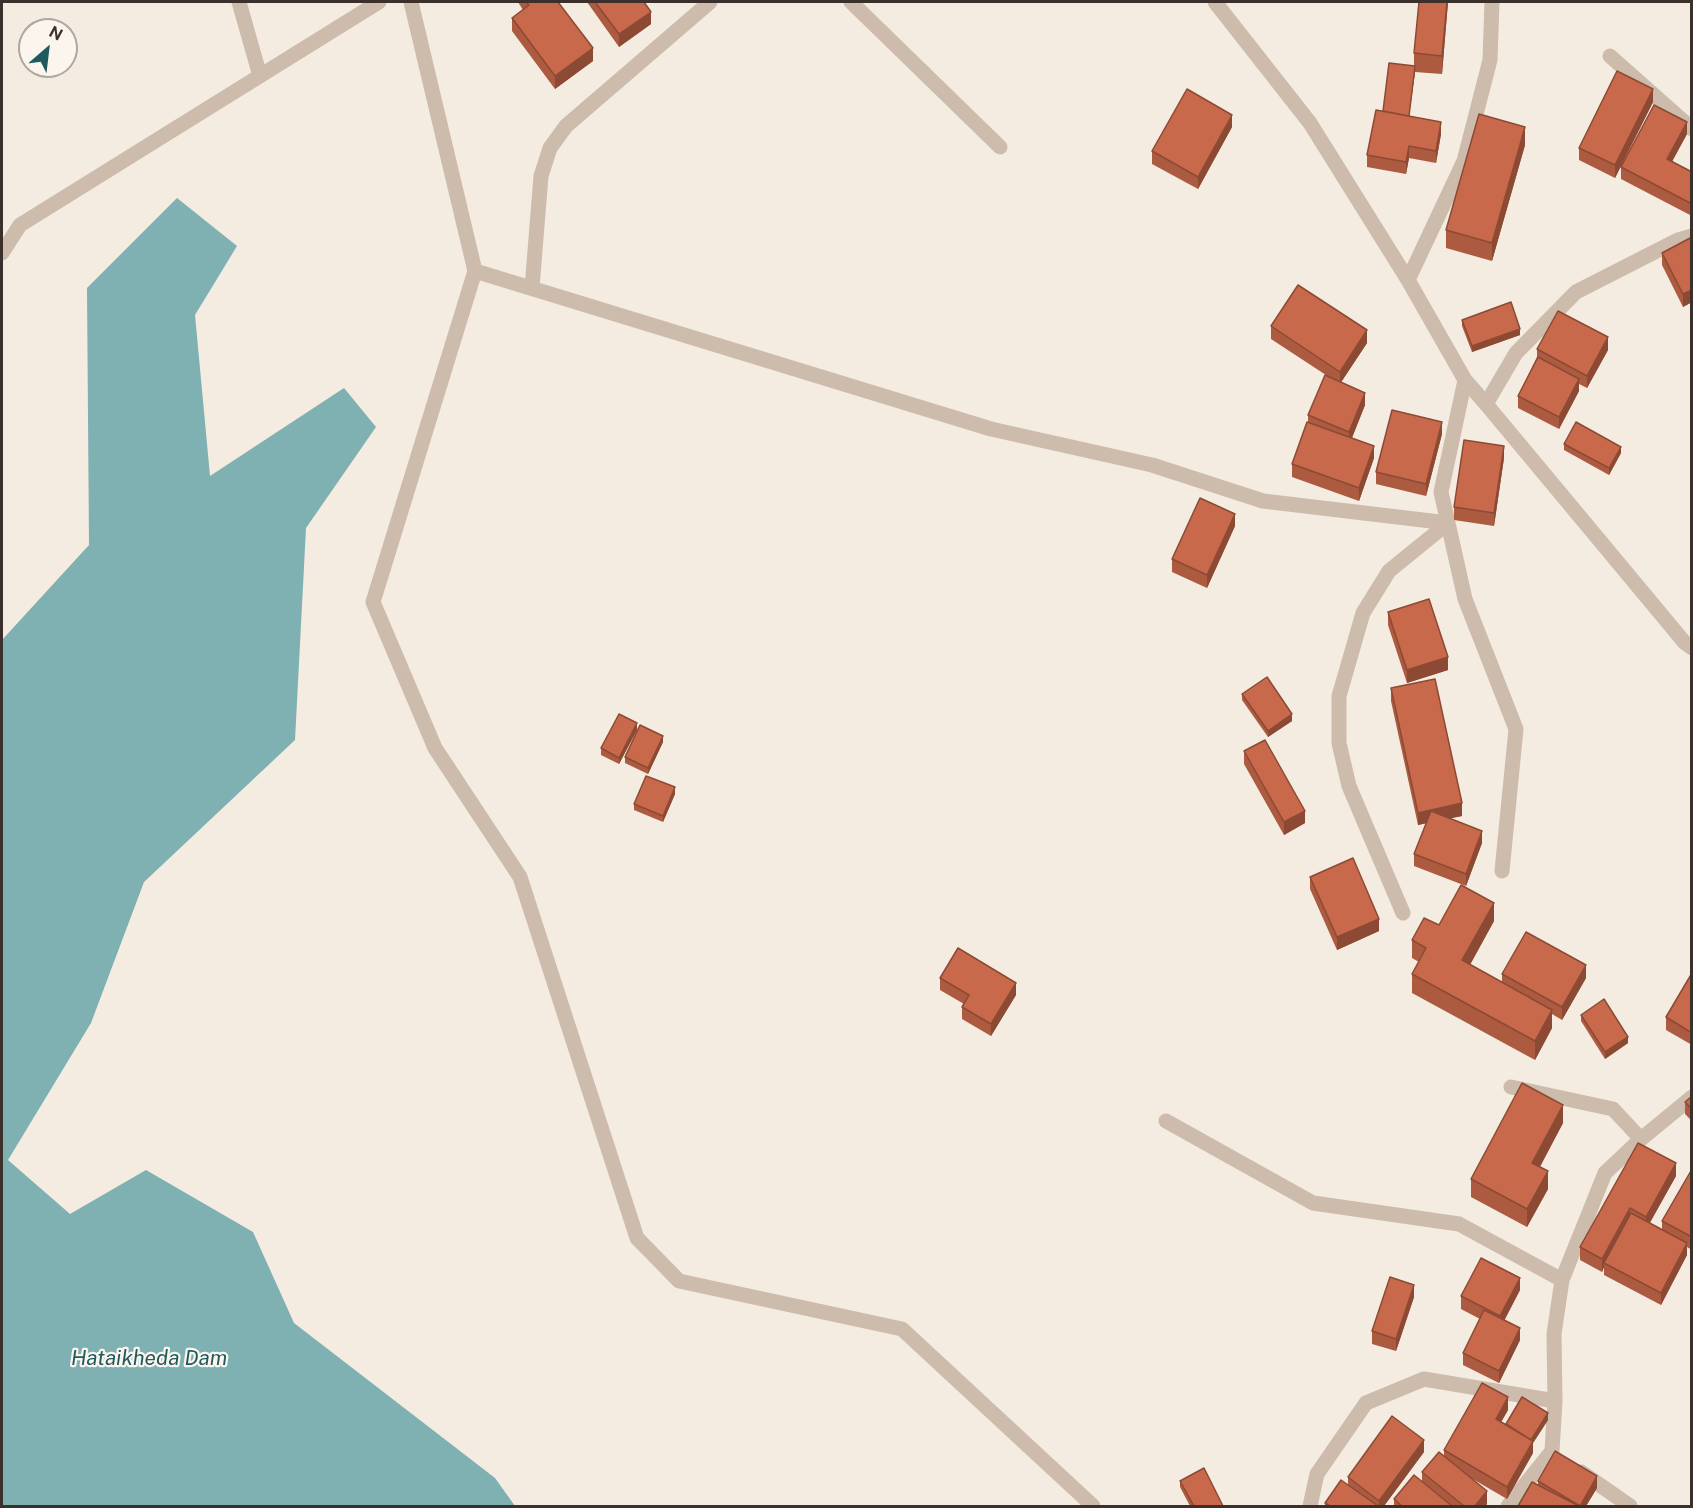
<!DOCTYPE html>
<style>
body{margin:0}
#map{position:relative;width:1693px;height:1508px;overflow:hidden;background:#f4ebe1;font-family:"Public Sans",sans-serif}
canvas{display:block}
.frame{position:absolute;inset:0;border:3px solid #3b302b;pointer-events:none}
.north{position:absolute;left:18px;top:18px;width:60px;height:60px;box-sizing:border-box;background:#fbf5ee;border:2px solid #aea6a0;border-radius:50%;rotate:28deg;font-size:16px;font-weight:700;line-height:24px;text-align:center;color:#3b302b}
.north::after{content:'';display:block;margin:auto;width:21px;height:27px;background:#1f5a5e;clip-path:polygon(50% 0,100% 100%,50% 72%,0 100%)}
</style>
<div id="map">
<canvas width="1693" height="1508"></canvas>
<div class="frame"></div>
<div class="north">N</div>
</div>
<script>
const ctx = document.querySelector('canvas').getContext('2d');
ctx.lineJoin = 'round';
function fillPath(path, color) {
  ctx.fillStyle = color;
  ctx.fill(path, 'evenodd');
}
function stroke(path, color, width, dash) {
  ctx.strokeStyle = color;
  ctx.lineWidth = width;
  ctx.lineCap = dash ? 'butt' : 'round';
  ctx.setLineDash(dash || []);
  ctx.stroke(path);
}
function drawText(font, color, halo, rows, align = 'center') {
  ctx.font = font + ' "Public Sans",sans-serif';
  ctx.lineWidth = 4.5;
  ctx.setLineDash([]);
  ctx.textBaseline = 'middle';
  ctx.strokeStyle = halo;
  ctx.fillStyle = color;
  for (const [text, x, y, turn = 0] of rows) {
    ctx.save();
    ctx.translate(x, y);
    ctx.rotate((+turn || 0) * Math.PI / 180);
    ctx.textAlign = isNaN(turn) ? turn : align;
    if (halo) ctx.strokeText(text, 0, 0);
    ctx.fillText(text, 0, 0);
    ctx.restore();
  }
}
fillPath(new Path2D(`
 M177,198L237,246L195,315L210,476L344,388L376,427L306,528L295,740L144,882L91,1023L8,1160L70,1214L146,1170L253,1232L294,1323L495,1478L515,1506H2V640L89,545L87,288Z`), '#7fb0b2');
stroke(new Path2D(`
 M239,2L260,76
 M411,2L475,271L373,602L435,748L520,877L637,1238L679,1281L902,1329L1093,1506
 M851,2L1000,147
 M1215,2L1310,123L1408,280L1465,380L1486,404L1685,643L1692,648
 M1610,56L1692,129
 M2,253L20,225L379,2
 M475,271L991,429L1152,465L1263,501L1448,523
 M1408,280L1464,161L1490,60L1492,2
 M532,288L541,176L550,148L566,126L710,2
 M1465,380L1441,492L1465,599L1516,729L1502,871
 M1486,404L1516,353L1576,292L1678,240L1692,236
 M1403,913L1349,786L1339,743V696L1363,613L1389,571L1448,523
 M1511,1087L1613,1109L1641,1139
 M1166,1121L1313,1203L1459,1224L1562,1280
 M1581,1472L1630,1506
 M1310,1506L1317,1474L1366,1403L1424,1379L1555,1401
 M1508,1506L1552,1451L1555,1401L1554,1334L1562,1280L1605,1173L1641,1139L1692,1097`), '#cdbbac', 15);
fillPath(new Path2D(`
 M518,2H558L593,61L555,89L512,31V18L523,10Z
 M587,2H644L651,24L619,47Z
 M1448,2L1442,74L1415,72L1409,116L1441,134L1436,163L1409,158L1406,174L1367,167V155L1383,111L1414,66V53Z
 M1653,102L1615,178L1579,160V148Z
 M1232,127L1198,189L1152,164V151Z
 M1687,134L1672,161L1692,172V216L1621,179V167Z
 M1525,145L1492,261L1446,248V230Z
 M1692,237V302L1683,307L1662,265V253Z
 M1462,320L1520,335L1472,352L1462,326Z
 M1271,326L1367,343L1341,382L1365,405L1352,438L1374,458L1359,501L1292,477V464L1308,422V415L1329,377L1271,339Z
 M1537,349L1608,350L1587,388L1579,384V391L1559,429L1518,408V396L1537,357Z
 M1442,434L1426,496L1376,484V472Z
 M1564,444L1621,453L1609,475L1564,450Z
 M1504,458L1494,526L1454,520V507Z
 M1235,526L1207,588L1172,572V559Z
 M1388,612L1448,670L1407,683L1388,625Z
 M1391,688L1462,816L1450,818L1482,843L1466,886L1414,866V854L1426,823L1418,825L1391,701Z
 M1242,694L1292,721L1268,737L1242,700Z
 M637,730L619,764L601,755V748Z
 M663,742L648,774L625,763V757Z
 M1244,751L1305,823L1284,835L1244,764Z
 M675,794L663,822L634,810V804Z
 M1310,877L1379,931L1337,950L1310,889Z
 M1494,921L1470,965L1502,983V974L1586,978L1562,1020L1552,1014V1028L1535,1060L1412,993V974L1419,962L1412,958V940L1439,925Z
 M1692,973V1045L1666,1030V1017Z
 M940,978L1016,995L991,1036L962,1019V1007L964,1004L940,990Z
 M1581,1015L1628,1043L1605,1059L1581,1021Z
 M1692,1096V1121L1685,1114V1102Z
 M1563,1123L1540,1167L1548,1189L1527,1227L1471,1197V1179Z
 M1638,1143L1676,1176L1649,1223L1662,1230V1221L1692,1169V1250L1687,1247V1255L1661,1305L1604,1275V1267L1602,1272L1580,1260V1247Z
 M1520,1290L1504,1320L1520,1340L1499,1383L1463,1365V1353L1480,1319L1461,1309V1296Z
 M1414,1297L1396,1351L1372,1344V1331Z
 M1508,1410L1501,1422L1506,1424L1548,1420L1533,1443V1453L1507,1499L1471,1478L1487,1504L1485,1506H1394V1499L1422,1481V1472L1444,1456V1450Z
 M1424,1452L1384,1506H1325V1503L1348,1485V1477Z
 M1180,1481L1223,1506H1190L1180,1487Z
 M1538,1481L1597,1488L1586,1506H1518L1538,1485Z`), '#ac5a40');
fillPath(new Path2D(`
 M1447,2H1448L1442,74V56Z
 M651,12V24L619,47V34Z
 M593,48V61L555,89V76Z
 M1415,66V72L1408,123V117Z
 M1653,89V102L1615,178V165Z
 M1232,115V127L1198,189V177Z
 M1441,122V134L1436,163V151Z
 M1687,122V134L1667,171V159Z
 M1525,127V145L1492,261V243Z
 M1409,146V158L1406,174V162Z
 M1692,290V302L1683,307V294Z
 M1520,329V335L1472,352V346Z
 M1367,330V343L1340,384V372Z
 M1608,337V350L1587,388V376Z
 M1579,379V391L1559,429V417Z
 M1365,393V405L1349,445V432Z
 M1442,422V434L1426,496V484Z
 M1374,446V458L1359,501V488Z
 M1504,446V458L1494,526V513Z
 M1621,447V453L1609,475V468Z
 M1235,514V526L1207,588V575Z
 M1448,657V670L1407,683V670Z
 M1292,714V721L1268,737V731Z
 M637,723V730L619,764V758Z
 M663,736V742L648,774V768Z
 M675,787V794L663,822V816Z
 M1462,803V816L1418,825V813Z
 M1305,811V823L1284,835V822Z
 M1482,831V843L1466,886V874Z
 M1494,903V921L1462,979V960Z
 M1379,919V931L1337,950V937Z
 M1586,965V978L1562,1020V1007Z
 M1016,983V995L991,1036V1024Z
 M1552,1010V1028L1535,1060V1041Z
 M1628,1037V1043L1605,1059V1052Z
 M1563,1105V1123L1532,1181V1163Z
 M1676,1163V1176L1646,1230V1217Z
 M1548,1171V1189L1527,1227V1209Z
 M1630,1208V1221L1604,1263V1267L1602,1272V1259Z
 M1687,1243V1255L1661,1305V1293Z
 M1520,1278V1290L1500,1329V1316Z
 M1414,1285V1297L1396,1351V1339Z
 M1520,1328V1340L1499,1383V1371Z
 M1508,1397V1410L1496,1431V1419Z
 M1548,1413V1420L1533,1443V1453L1507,1499V1487L1531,1440Z
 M1424,1440V1452L1384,1506H1379V1501Z
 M1597,1476V1488L1586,1506H1580Z
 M1487,1491V1504L1485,1506H1475Z`), '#8c4a34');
const building = new Path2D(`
 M526,2H558L593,48L555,76L512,18L529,5Z
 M595,2H644L651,12L619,34Z
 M1419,2H1447L1442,56L1414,53Z
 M1389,63L1415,66L1409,116L1383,111Z
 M1617,71L1653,89L1615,165L1579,148Z
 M1187,89L1232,115L1198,177L1152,151Z
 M1654,105L1687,122L1667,159L1692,172V204L1621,167Z
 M1376,110L1441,122L1436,151L1409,146L1406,162L1367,155Z
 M1479,114L1525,127L1492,243L1446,230Z
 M1692,237V290L1683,294L1662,253Z
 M1298,285L1367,330L1340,372L1271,326Z
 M1511,302L1520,329L1472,346L1462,320Z
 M1558,311L1608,337L1587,376L1537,349Z
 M1538,357L1579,379L1559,417L1518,396Z
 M1325,375L1365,393L1349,432L1308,415Z
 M1392,410L1442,422L1426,484L1376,472Z
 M1307,422L1374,446L1359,488L1292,464Z
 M1576,422L1621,447L1609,468L1564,444Z
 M1464,440L1504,446L1494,513L1454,507Z
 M1200,498L1235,514L1207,575L1172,559Z
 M1429,599L1448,657L1407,670L1388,612Z
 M1267,677L1292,714L1268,731L1242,694Z
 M1435,679L1462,803L1418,813L1391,688Z
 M619,714L637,723L619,758L601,748Z
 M640,725L663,736L648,768L625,757Z
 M1265,740L1305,811L1284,822L1244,751Z
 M646,776L675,787L663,816L634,804Z
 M1431,811L1482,831L1466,874L1414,854Z
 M1353,858L1379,919L1337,937L1310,877Z
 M1461,885L1494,903L1462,960L1552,1010L1535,1041L1412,974L1426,948L1412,940L1424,918L1439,925Z
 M1526,932L1586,965L1562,1007L1502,974Z
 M958,948L1016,983L991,1024L962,1007L969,995L940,978Z
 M1692,973V1033L1666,1017Z
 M1604,999L1628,1037L1605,1052L1581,1015Z
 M1522,1083L1563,1105L1532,1163L1548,1171L1527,1209L1471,1179Z
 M1692,1096V1109L1685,1102Z
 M1638,1143L1676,1163L1646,1217L1630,1208L1602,1259L1580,1247Z
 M1692,1169V1237L1662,1221Z
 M1631,1213L1687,1243L1661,1293L1604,1263Z
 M1481,1258L1520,1278L1500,1316L1461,1296Z
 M1390,1277L1414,1285L1396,1339L1372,1331Z
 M1484,1310L1520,1328L1499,1371L1463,1353Z
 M1482,1383L1508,1397L1496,1419L1533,1441L1507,1487L1444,1450Z
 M1522,1397L1548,1413L1531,1440L1506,1424Z
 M1392,1416L1424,1440L1379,1501L1348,1477Z
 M1555,1451L1597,1476L1580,1506L1538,1481Z
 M1439,1452L1487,1491L1475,1506H1464L1422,1472Z
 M1204,1468L1223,1506H1194L1180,1481Z
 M1414,1475L1452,1506H1402L1394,1499Z
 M1341,1480L1378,1506H1330L1325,1503Z
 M1532,1482L1579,1506H1518Z`);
fillPath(building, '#c8694b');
stroke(building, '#8c4a34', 1.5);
drawText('italic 21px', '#1f5a5e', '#fbf5ee', [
 ["Hataikheda Dam",149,1359]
]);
</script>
